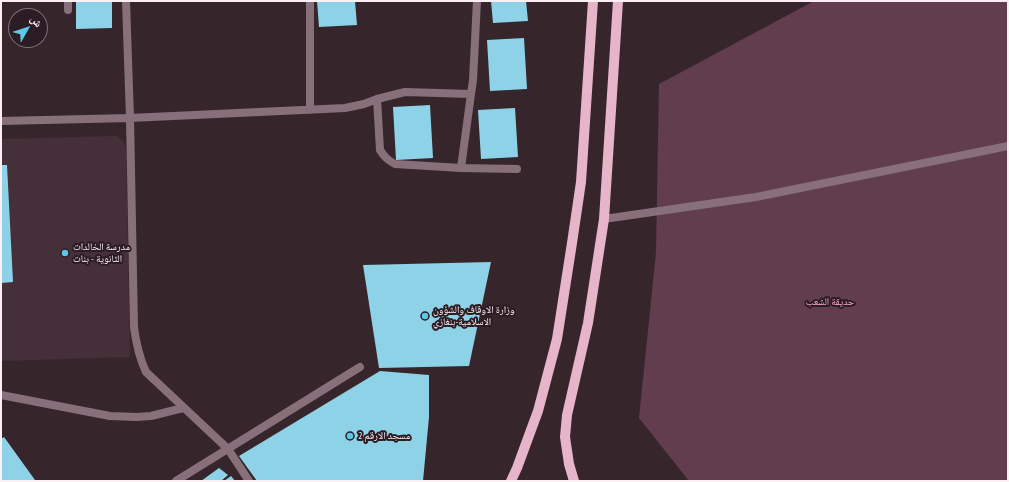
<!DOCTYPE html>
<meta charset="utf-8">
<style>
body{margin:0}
#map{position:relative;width:1009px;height:482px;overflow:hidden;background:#36262c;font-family:"PT Sans Narrow","Noto Naskh Arabic",sans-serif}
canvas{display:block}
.frame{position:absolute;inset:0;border:2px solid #fcf0f5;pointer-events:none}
.north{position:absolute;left:8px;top:8px;width:40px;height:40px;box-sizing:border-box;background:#2c1c23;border:1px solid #7f7177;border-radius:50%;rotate:51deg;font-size:11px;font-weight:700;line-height:16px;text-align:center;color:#fcf0f5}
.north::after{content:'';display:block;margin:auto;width:14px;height:18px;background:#5ac8e6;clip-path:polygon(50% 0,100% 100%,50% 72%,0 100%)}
</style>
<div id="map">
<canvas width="1009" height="482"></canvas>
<div class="frame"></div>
<div class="north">ش</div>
</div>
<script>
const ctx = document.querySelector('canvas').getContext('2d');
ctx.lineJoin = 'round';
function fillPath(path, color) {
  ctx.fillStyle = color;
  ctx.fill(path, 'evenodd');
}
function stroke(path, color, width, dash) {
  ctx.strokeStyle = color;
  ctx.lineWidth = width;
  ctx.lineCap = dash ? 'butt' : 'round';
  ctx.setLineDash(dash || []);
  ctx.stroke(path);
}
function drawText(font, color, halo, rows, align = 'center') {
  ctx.font = font + ' "PT Sans Narrow","Noto Naskh Arabic",sans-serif';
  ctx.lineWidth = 4;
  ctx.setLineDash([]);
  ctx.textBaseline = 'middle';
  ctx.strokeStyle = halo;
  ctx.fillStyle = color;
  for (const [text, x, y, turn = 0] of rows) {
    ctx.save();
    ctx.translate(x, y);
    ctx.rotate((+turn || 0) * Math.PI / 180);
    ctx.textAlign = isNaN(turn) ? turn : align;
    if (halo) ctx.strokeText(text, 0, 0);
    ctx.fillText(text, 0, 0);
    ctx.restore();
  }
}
fillPath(new Path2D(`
 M116,136L123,141L126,148L130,357L1,361V139Z`), '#452f38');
fillPath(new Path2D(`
 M814,1H1008V481H689L639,418L656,252L659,84Z`), '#613d4d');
fillPath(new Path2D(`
 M76,1H112V28L76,29Z
 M317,1H355L357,25L319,27Z
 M491,1H526L528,21L493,23Z
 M524,38L527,89L490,91L487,40Z
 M430,105L433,158L396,160L393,107Z
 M515,108L518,157L481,159L478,110Z
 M1,165H7L13,282L1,283Z
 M491,262L469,366L379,368L363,265Z
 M380,371L429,375V417L423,481H257L239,456Z
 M4,437L35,480L34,481H1V439Z
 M219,468L228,475L221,481H201Z
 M231,476L235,481H224Z`), '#8ed2e7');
stroke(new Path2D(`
 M604,219L756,197L1008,146`), '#88707a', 8);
stroke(new Path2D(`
 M68,1V10
 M126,1L130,118L134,327C136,343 139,357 146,372L228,449L249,481
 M377,99L380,150C384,156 387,160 395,164L461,168L517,169
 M310,110V1
 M1,121L130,118L345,108L364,104L377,99L405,92L471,94L473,80L477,1
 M461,168L471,94
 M1,395L110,416L136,417L151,416L183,408
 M176,481L360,367`), '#88707a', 8);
stroke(new Path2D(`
 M511,481L517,468L538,411L557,339L572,243L581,182L593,1
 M574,481L569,464L565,437L567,415L588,323L604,219L618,1`), '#e7b5ca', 10);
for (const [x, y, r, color] of [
 [65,253,4,"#5ac8e6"],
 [425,316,4,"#5ac8e6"],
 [350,436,4,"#5ac8e6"]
]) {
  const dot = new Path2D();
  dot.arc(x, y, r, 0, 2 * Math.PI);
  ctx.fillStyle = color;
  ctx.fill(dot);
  stroke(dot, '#2c1c23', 1.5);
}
drawText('10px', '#fcf0f5', '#2c1c23', [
 ["مدرسة الخالدات",73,247],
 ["الثانوية - بنات",73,259],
 ["وزارة الاوقاف والشؤون",433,310],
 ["الاسلامية-بنغازي",433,322],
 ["مسجد الارقم 2",358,436]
], 'left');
drawText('10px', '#ffadd1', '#2c1c23', [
 ["حديقة الشعب",830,302]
]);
</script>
